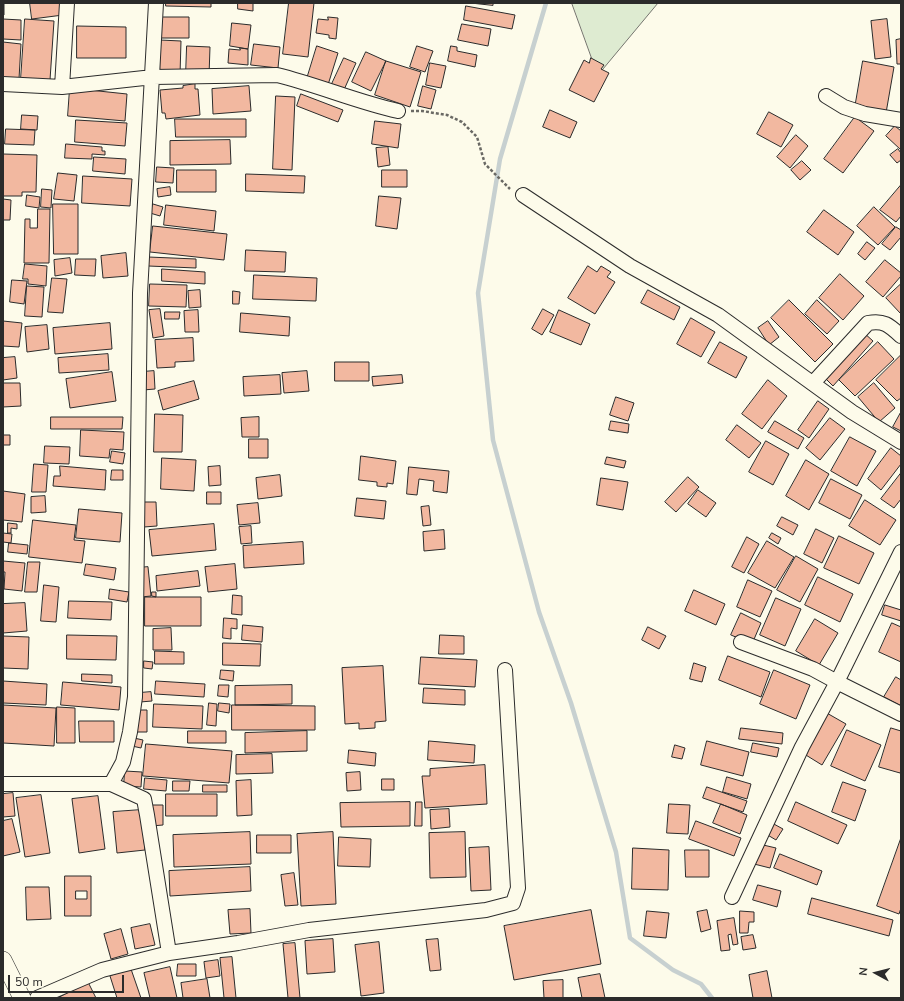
<!DOCTYPE html>
<style>
body{margin:0}
#map{position:relative;width:904px;height:1001px;overflow:hidden;background:#fdfbea;font-family:"Nunito Sans",sans-serif}
canvas{display:block}
.frame{position:absolute;inset:0;border:4px solid #2b2b2b;pointer-events:none}
.north{position:absolute;left:856px;top:953px;width:40px;height:40px;-webkit-text-stroke:3px #fdfbea;paint-order:stroke;rotate:277deg;font-size:11px;font-weight:700;line-height:16px;text-align:center;color:#2b2b2b}
.north::after{content:'';display:block;margin:auto;width:14px;height:18px;background:#2b2b2b;clip-path:polygon(50% 0,100% 100%,50% 72%,0 100%)}
.scale{position:absolute;left:8px;top:975px;width:116px;height:18px;box-sizing:border-box;border:2px solid #2b2b2b;border-top:0;padding-left:5px;font-size:12px;line-height:14px;white-space:nowrap;color:#2b2b2b;-webkit-text-stroke:3px #fdfbea;paint-order:stroke}
</style>
<div id="map">
<canvas width="904" height="1001"></canvas>
<div class="frame"></div>
<div class="north">N</div>
<div class="scale">50 m</div>
</div>
<script>
const ctx = document.querySelector('canvas').getContext('2d');
ctx.lineJoin = 'round';
function fillPath(path, color) {
  ctx.fillStyle = color;
  ctx.fill(path, 'evenodd');
}
function stroke(path, color, width, dash) {
  ctx.strokeStyle = color;
  ctx.lineWidth = width;
  ctx.lineCap = dash ? 'butt' : 'round';
  ctx.setLineDash(dash || []);
  ctx.stroke(path);
}
const green = new Path2D(`
 M572,3H658L598,75Z`);
fillPath(green, '#deebd1');
stroke(green, '#74746e', 1);
stroke(new Path2D(`
 M546,3L500,159L478,293L493,440L539,612L571,703L616,852L630,938L673,970L701,984L712,998`), '#c7d0d0', 4.5);
const building = new Path2D(`
 M3,3H4V15H3Z
 M30,3H61L63,15L32,19Z
 M166,3H211V7L166,6Z
 M238,3H253V11L238,9Z
 M289,3H314L308,57L283,54Z
 M471,3H493V5Z
 M466,6L515,15L512,29L464,20Z
 M160,17H189V38H161Z
 M328,17L338,18L336,39L329,38V35L316,33L318,19L328,20Z
 M3,19L21,20V40L3,39Z
 M25,19L54,21L50,80L21,79Z
 M887,19L891,57L875,59L871,21Z
 M232,23L251,25L248,49L230,46Z
 M462,24L491,29L488,46L458,40Z
 M77,26L126,27V58H77Z
 M901,39V64H897L896,40Z
 M160,40L181,41L180,75L160,74Z
 M3,42L21,44L19,79L3,78Z
 M254,44L280,47L278,68L251,65Z
 M187,46L210,47L209,76L186,75Z
 M317,46L338,53L327,88L306,82Z
 M417,46L433,51L425,72L410,67Z
 M451,46L457,47V51L477,55L475,67L448,61Z
 M240,48L248,49V65L228,63L229,49L240,50Z
 M366,52L386,61L371,91L352,82Z
 M344,58L356,63L343,92L331,86Z
 M591,58L604,65L601,69L609,73L594,102L569,90L584,60L589,63Z
 M386,61L421,72L410,107L375,95Z
 M863,61L894,67L886,113L855,108Z
 M430,63L446,66L441,88L426,85Z
 M195,84V89H198L200,115L166,119L165,113H162L160,90L183,88V86Z
 M249,86L251,111L213,114L212,89Z
 M423,86L436,90L431,109L418,106Z
 M70,88L127,94L125,121L68,116Z
 M301,94L343,110L338,122L297,106Z
 M276,96L295,97L292,170L273,169Z
 M550,110L577,122L570,138L543,127Z
 M769,112L793,125L781,147L757,134Z
 M22,115L38,116L37,130L21,129Z
 M855,117L874,131L843,173L824,159Z
 M175,119H246V137H176Z
 M76,120L127,123L125,146L75,142Z
 M375,121L401,124L398,148L372,144Z
 M895,126L901,131V150L886,136Z
 M6,129L35,130L34,145L5,144Z
 M796,135L808,146L790,168L777,157Z
 M230,140L231,164L170,165V141Z
 M66,144L102,147V151H105V155L92,154V159L65,158Z
 M388,147L390,165L378,167L376,148Z
 M898,149L901,153V160L897,163L890,155Z
 M3,154L37,155L36,192H22V196H3Z
 M94,157L126,159L125,174L93,171Z
 M802,161L811,170L800,180L791,170Z
 M157,167L174,168L173,183L156,182Z
 M177,170H216V192H177Z
 M382,170H407V187H382Z
 M58,173L77,175L74,201L54,199Z
 M246,174L305,176L304,193L246,191Z
 M83,176L132,179L130,206L82,203Z
 M901,185V216L896,222L880,210Z
 M170,187L171,195L158,197L157,189Z
 M42,189L52,190L51,208L41,207Z
 M27,195L40,197L39,208L26,206Z
 M379,196L401,198L397,229L376,226Z
 M3,199L11,200L10,220H3Z
 M53,204H78V254H54Z
 M153,204L163,207L160,216L150,213Z
 M166,205L216,211L214,231L164,225Z
 M874,207L895,227L878,245L857,226Z
 M38,209H50L49,263H24L25,219H30V228H37Z
 M824,210L854,232L838,255L807,232Z
 M153,226L227,234L224,260L150,252Z
 M896,227L901,230V237L890,250L882,244Z
 M867,242L875,248L865,260L858,254Z
 M246,250L286,252L285,272L245,271Z
 M126,253L128,276L103,278L101,256Z
 M148,257L196,259V268L148,266Z
 M70,258L72,273L55,276L54,260Z
 M76,259H96L95,276L75,275Z
 M885,260L901,273V276L883,297L866,282Z
 M25,264L47,266L46,286L28,284V279H23Z
 M588,266L597,272L601,266L611,272L607,277L615,282L595,314L568,298Z
 M162,269L205,272V284L162,281Z
 M840,274L864,296L843,320L819,298Z
 M254,275L317,278L316,301L253,299Z
 M52,278L67,279L63,313L48,312Z
 M12,280L27,281L24,304L10,302Z
 M150,284L187,285L186,307L149,306Z
 M901,284V314L886,298Z
 M27,286L44,287L42,317L25,316Z
 M200,290L201,307L189,308L188,291Z
 M648,290L680,307L674,320L641,303Z
 M233,291L240,292L239,304H233Z
 M789,300L833,344L815,362L771,318Z
 M817,300L839,321L827,334L805,314Z
 M160,309L164,336L153,338L149,310Z
 M543,309L554,315L542,335L532,329Z
 M198,310L199,332H185L184,311Z
 M559,310L590,324L581,345L550,332Z
 M165,312H180L179,319H165Z
 M241,313L290,317L289,336L240,332Z
 M691,318L715,332L701,357L677,344Z
 M3,321L22,323L19,347L3,346Z
 M768,321L779,337L769,345L758,328Z
 M110,323L112,349L55,354L53,328Z
 M47,325L49,349L27,352L25,327Z
 M863,332L873,341L833,386L824,377Z
 M193,338L194,361L175,362V367L157,368L155,340Z
 M720,342L747,357L736,378L708,363Z
 M878,342L894,359L855,396L839,380Z
 M108,354L109,370L59,373L58,358Z
 M901,355V398L897,401L876,380Z
 M15,357L17,378L3,380V358Z
 M335,362H369V381H335Z
 M154,371L155,389L143,390L142,372Z
 M307,371L309,391L284,393L282,373Z
 M112,372L116,401L70,408L66,379Z
 M280,375L281,394L244,396L243,377Z
 M402,375L403,383L373,386L372,377Z
 M768,380L787,396L762,429L742,414Z
 M194,381L199,399L163,410L158,391Z
 M3,383H20L21,406L3,407Z
 M874,383L895,408L879,422L858,397Z
 M616,397L634,403L628,421L610,415Z
 M818,401L829,409L809,438L798,430Z
 M901,412V431L893,427Z
 M155,414L183,415L182,452H154Z
 M51,417H123L122,429H51Z
 M259,417V437H242L241,418Z
 M830,418L845,429L820,460L806,448Z
 M611,421L629,424L628,433L609,430Z
 M775,421L804,438L798,449L768,432Z
 M737,425L761,443L749,458L726,440Z
 M81,430L124,432L123,450L110,449L109,458L80,456Z
 M3,435H10V445H3Z
 M850,437L876,451L857,486L831,471Z
 M249,439H268V458H249Z
 M766,441L789,454L773,485L749,472Z
 M45,446L70,447L69,464L44,463Z
 M891,448L901,456V464L881,490L868,479Z
 M112,451L125,453L123,464L110,462Z
 M361,456L396,461L393,484L387,483V487L377,486V482L359,480Z
 M607,457L626,461L624,468L605,464Z
 M162,458L196,460L194,491L161,489Z
 M806,460L829,474L809,510L786,496Z
 M34,464L48,465L46,492H32Z
 M60,466L106,470L105,490L53,486L54,476H60Z
 M220,466L221,485L209,486L208,467Z
 M409,467L449,471L447,493L433,491L434,481L419,479L417,495L407,494Z
 M112,470H123V480H111Z
 M901,473V499L894,508L881,499Z
 M280,475L282,496L258,499L256,478Z
 M688,477L699,487L676,512L665,502Z
 M601,478L628,482L623,510L597,505Z
 M831,479L862,495L850,519L819,503Z
 M698,490L716,503L706,517L688,504Z
 M3,491L25,494L22,522L3,520Z
 M207,492H221V504H207Z
 M45,496L46,512L31,513V497Z
 M357,498L386,501L384,519L355,516Z
 M865,500L896,520L880,545L849,526Z
 M143,502H156L157,526L144,527Z
 M258,503L260,523L239,525L237,505Z
 M429,506L431,525L423,526L421,507Z
 M79,509L122,513L120,542L76,538Z
 M782,517L798,525L793,535L777,526Z
 M33,520L76,525L74,540L85,541L82,563L29,557Z
 M8,523L17,524V529L11,528V533H8Z
 M214,524L216,550L152,556L149,530Z
 M251,526L252,543L241,544L239,527Z
 M816,529L834,538L822,563L804,554Z
 M444,530L445,549L424,551L423,532Z
 M3,533L12,534L11,543L3,542Z
 M772,533L781,538L778,544L769,538Z
 M839,536L874,553L859,584L824,568Z
 M747,537L759,544L744,573L732,567Z
 M767,541L794,557L775,588L748,573Z
 M303,542L304,564L244,568L243,546Z
 M9,543L28,545L27,554L8,552Z
 M796,556L818,569L800,602L777,590Z
 M3,561L25,563L22,591L4,589L5,572H3Z
 M28,562H40L37,592H25Z
 M86,564L116,568L114,580L84,575Z
 M235,564L237,589L208,592L205,567Z
 M148,567L151,596L141,597L138,568Z
 M198,571L200,586L157,591L156,576Z
 M818,577L853,594L840,622L805,605Z
 M748,580L772,591L760,617L737,607Z
 M44,585L59,587L56,622L41,621Z
 M110,589L129,592L127,602L109,599Z
 M694,590L725,604L716,625L685,611Z
 M152,592H156V597L152,596Z
 M233,595L242,596V615L232,614Z
 M145,597H201V626H145Z
 M776,598L801,609L785,646L760,635Z
 M69,601L112,602L111,620L68,618Z
 M25,603L27,631L3,633V604Z
 M885,605L901,610V621L882,615Z
 M741,613L761,623L752,644L731,635Z
 M224,618L237,619V629L231,628V639L223,638Z
 M815,619L838,633L819,665L796,651Z
 M892,623L901,627V662L879,652Z
 M243,625L263,627L262,642L242,640Z
 M648,627L666,636L659,649L642,640Z
 M171,628L172,650H153V629Z
 M67,635L117,636L116,660L67,659Z
 M440,635L464,636V654H439Z
 M3,636L29,637L28,669L3,668Z
 M223,643L261,644L260,666L223,665Z
 M155,651L184,652V664H155Z
 M728,656L770,672L761,697L719,680Z
 M421,657L477,660L475,687L419,684Z
 M144,661L153,662L152,669L144,668Z
 M694,663L706,667L702,682L690,679Z
 M383,666L386,721L375,722V728L359,729V723L345,724L342,668Z
 M221,670L234,671L233,681L220,679Z
 M774,670L810,685L796,719L760,704Z
 M82,674L112,675V683L82,681Z
 M896,677L901,680V706L884,697Z
 M3,681L47,684L46,705L3,703Z
 M156,681L205,684L204,697L155,694Z
 M63,682L121,687L119,710L61,705Z
 M219,685H229L228,697L218,696Z
 M292,685V704L235,705V686Z
 M424,688L465,690V705L423,703Z
 M151,692L152,701L140,702L139,693Z
 M209,703L217,704L216,726L207,725Z
 M219,703L230,704L229,713L218,711Z
 M154,704L203,706L202,729L153,727Z
 M3,705L56,708L54,746L3,743Z
 M232,705L315,706V730H232Z
 M57,707L75,708V743H57Z
 M136,710H147V732H136Z
 M825,712L846,724L822,765L801,752Z
 M79,721H114V742H80Z
 M741,728L783,733L782,744L739,739Z
 M891,728L901,731V770L900,773L879,767Z
 M847,730L881,745L865,781L831,766Z
 M188,731H226V743H188Z
 M307,731V751L245,753V733Z
 M134,738L143,740L141,748L132,746Z
 M429,741L475,745L474,763L428,760Z
 M707,741L749,752L743,776L701,765Z
 M753,743L779,748L777,757L751,752Z
 M146,744L232,751L229,783L143,776Z
 M675,745L685,748L682,759L672,757Z
 M349,750L376,753L375,766L348,763Z
 M272,754L273,773L236,774V755Z
 M485,765L487,804L425,808L422,776H430V769Z
 M125,771L142,772L141,787L124,786Z
 M360,772L361,790L347,791L346,773Z
 M727,777L751,784L747,799L723,792Z
 M145,778L167,780L166,791L144,789Z
 M382,779H394V790H382Z
 M251,780L252,815L237,816L236,781Z
 M173,781H190L189,791H173Z
 M843,782L866,790L855,821L832,812Z
 M203,785H227V792H203Z
 M707,787L747,801L743,812L703,798Z
 M13,793L15,816L3,817V794Z
 M166,794H217V816H166Z
 M41,795L50,853L25,857L16,798Z
 M98,796L105,849L79,853L72,799Z
 M410,802V826L341,827L340,803Z
 M416,802H422V826H415Z
 M796,802L847,825L838,844L788,821Z
 M669,804L690,805L688,834L667,833Z
 M721,804L747,815L740,834L713,823Z
 M151,805H163V825L151,826Z
 M449,809L450,827L431,829L430,810Z
 M141,810L145,850L117,853L113,812Z
 M12,819L20,852L3,856V821Z
 M696,821L741,838L734,856L689,839Z
 M772,823L783,829L776,840L766,834Z
 M250,832L251,864L174,867L173,835Z
 M333,832L336,904L301,906L297,834Z
 M465,832L466,877L430,878L429,833Z
 M257,835H291V853H257Z
 M339,837L371,839L370,867L338,866Z
 M901,838V908L899,914L877,906Z
 M759,844L776,848L770,868L754,864Z
 M489,847L491,890L471,891L469,848Z
 M633,848L669,850L668,890L632,889Z
 M685,850H709V877H686Z
 M780,854L822,871L817,885L774,868Z
 M250,867L251,891L170,896L169,871Z
 M294,873L298,905L285,906L281,875Z
 M65,876H91V916H65ZM76,891H87V899H76Z
 M758,885L781,891L777,907L753,900Z
 M26,887H49L51,919L27,920Z
 M812,898L893,920L889,936L808,914Z
 M250,909L251,933L230,934L228,910Z
 M591,910L601,964L514,980L504,926Z
 M707,910L711,929L701,932L697,912Z
 M647,911L669,913L666,938L644,936Z
 M740,911L754,912V922H749L748,933H740Z
 M734,918L738,944L733,945L731,934L728,935L730,950L721,951L717,921Z
 M150,924L155,945L135,949L131,928Z
 M121,929L128,954L111,959L104,934Z
 M753,935L756,948L743,950L741,937Z
 M333,939L335,972L307,974L305,941Z
 M438,939L441,970L430,971L426,940Z
 M379,942L384,993L361,996L355,945Z
 M295,943L300,998H288L283,944Z
 M232,957L236,998H224L220,958Z
 M218,960L220,976L206,978L204,962Z
 M178,964H196V976H177Z
 M170,967L177,998H150L144,973Z
 M131,969L141,998H117L110,976Z
 M767,971L772,998H753L749,975Z
 M600,974L605,998H582L578,978Z
 M207,979L210,998H183L181,983Z
 M563,980V998H544L543,981Z
 M88,982L96,998H58Z`);
fillPath(building, '#f2b8a0');
stroke(building, '#2b2b2b', 1);
const minor = new Path2D(`
 M3,84L62,87L153,77L277,75C318,85 357,102 398,111
 M62,87L67,3
 M826,96L844,107L865,114L901,120
 M523,195L630,266L718,315L852,412L901,442
 M813,383L868,323C884,320 889,325 901,336
 M741,642L813,669L837,682L901,714
 M3,784H111L123,762L130,732L135,697L140,293L156,3
 M111,784L144,799L147,815L169,953
 M732,897L802,747L837,682L901,552
 M37,998L102,970L169,953L238,943L309,930L486,910L513,903L518,888L505,670`);
const tertiary = new Path2D(`
 M3,960L22,998`);
stroke(minor, '#2b2b2b', 16);
stroke(tertiary, '#2b2b2b', 18);
stroke(new Path2D(`
 M411,111H422L447,115L462,122L477,137L485,164L510,189`), '#6a6964', 2.5, [3, 2]);
stroke(minor, '#fdfbea', 14);
stroke(tertiary, '#fdfbea', 17);
</script>
